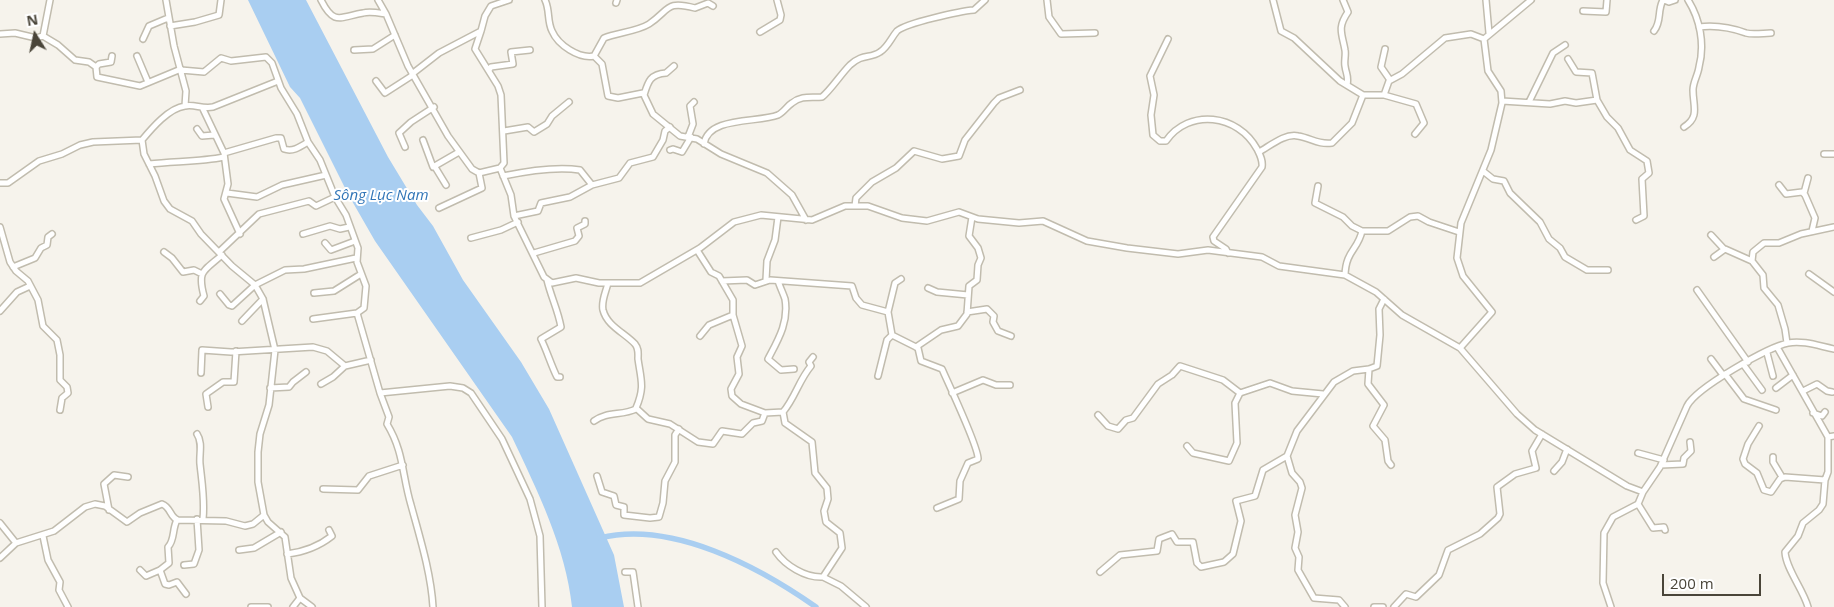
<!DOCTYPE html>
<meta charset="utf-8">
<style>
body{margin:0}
#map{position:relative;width:1834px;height:607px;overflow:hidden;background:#f6f3ec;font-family:"Open Sans",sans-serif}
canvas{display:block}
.north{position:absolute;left:10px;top:10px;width:50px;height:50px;-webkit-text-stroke:4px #fff;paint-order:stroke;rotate:350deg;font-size:14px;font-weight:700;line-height:20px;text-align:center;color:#4a4539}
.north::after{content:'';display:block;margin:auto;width:18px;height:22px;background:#4a4539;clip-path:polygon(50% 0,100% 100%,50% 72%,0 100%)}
.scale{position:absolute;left:1662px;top:574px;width:99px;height:22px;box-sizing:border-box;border:2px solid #4a4539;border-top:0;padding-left:6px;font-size:15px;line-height:18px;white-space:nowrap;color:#4a4539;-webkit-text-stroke:4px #fff;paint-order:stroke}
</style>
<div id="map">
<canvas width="1834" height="607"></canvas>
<div class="north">N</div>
<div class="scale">200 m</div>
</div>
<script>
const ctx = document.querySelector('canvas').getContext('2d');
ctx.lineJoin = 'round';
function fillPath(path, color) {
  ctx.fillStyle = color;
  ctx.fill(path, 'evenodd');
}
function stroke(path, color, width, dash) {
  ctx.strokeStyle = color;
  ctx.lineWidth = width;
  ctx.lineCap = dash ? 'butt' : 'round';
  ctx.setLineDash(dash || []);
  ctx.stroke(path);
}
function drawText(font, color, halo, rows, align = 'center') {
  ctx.font = font + ' "Open Sans",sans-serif';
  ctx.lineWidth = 4;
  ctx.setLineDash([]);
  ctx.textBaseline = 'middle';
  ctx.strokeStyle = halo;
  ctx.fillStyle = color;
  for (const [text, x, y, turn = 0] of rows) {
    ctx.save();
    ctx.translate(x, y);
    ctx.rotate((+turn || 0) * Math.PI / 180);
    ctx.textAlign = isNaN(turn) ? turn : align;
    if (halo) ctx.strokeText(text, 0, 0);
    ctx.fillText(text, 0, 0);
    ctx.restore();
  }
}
fillPath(new Path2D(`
 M248,0H306L388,157L417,205L433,226L463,280L521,362L549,409L614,555L624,607H572C566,548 537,490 512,437L375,241L348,194L300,98L290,87Z`), '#a9cef1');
stroke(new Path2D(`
 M600,538C672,520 759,567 816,607`), '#a9cef1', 5.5);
const minor = new Path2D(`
 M50,0L43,36L58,45L75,60L89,62L96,67L97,77L140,86L181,69
 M166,0L174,46L186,91L185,106
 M321,0C334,26 340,17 363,13C370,11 379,13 386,14L408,66L448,136L472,169L479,173L500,168L511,195L514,216L544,277L552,283L576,278L599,283H640L700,248L734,222L761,215L812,220L845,206H868L902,218L927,221L959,212L978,219L1019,223L1043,221L1087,241L1127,248L1178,254L1208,250L1262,257L1279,266L1345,275L1376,292L1402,315L1460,348L1517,414L1535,430L1627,486L1643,492L1660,467L1687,406C1696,388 1768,347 1788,343C1803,340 1819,346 1834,349
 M378,0L386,14
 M545,0C550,10 547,21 552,31C558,45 579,59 594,56L604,38C617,33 638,31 649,24C670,10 665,0 695,8L708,3L713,6
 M1047,0L1049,17L1061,34L1095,33
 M1273,0L1281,31L1294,38L1340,81L1363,95H1384L1416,104L1424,123L1415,134
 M1343,0L1348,12C1337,28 1342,33 1345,50C1346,55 1344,61 1345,66C1346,74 1349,76 1347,85
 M1486,0L1489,33
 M1664,0L1669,2L1675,0
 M616,3L617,0
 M1583,11L1606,12L1607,0
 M170,26L195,22L219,15L221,0
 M1699,27C1715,25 1732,28 1746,33C1753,35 1764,33 1771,33
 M481,31L475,49L498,86L501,95L504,163L500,168
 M1654,31C1662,21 1657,11 1663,0
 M760,32L780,20L781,15L777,0
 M0,34L15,33L36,38L43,36
 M143,39L149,26L168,18
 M1168,39L1150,76L1154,95L1151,115L1153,135L1160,141H1166C1189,108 1238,114 1257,149C1260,155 1263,160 1262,167L1213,237L1214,241L1226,249L1228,253
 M1385,49L1381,67L1390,80
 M354,50L373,49L395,35
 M137,56L148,82
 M594,56L602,64L608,96L618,98L643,93L653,114L680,136L697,139L721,154L767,173L792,195L806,220
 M1568,59L1576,72L1592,73L1597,100L1607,117L1618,128L1630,150L1647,161L1649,173L1642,179L1644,216L1636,220
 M96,67L99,64L111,62L112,56
 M181,70L204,72L221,58L231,61L266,57L272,63L281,88L297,114L308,142L320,160L335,197L346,215L358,248L357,262L366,286L364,308L357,313L380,393L450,386L463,388L471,393L502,439L530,499L540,536L542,607
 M489,70L491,67L513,64L511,52L530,50
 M412,74L439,53L481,31L485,16L491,6L509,0
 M376,81L385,93L413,75
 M644,95C648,82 650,74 666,73L674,66
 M1384,95L1389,81L1402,74L1445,38L1471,34L1484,39
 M1502,101L1550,104L1565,101L1576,103L1597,100
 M1529,102L1553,53L1565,45
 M203,109L224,153L228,184L224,199L240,234
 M1684,127C1700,117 1693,106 1693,90C1693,82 1698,75 1699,67C1705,44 1700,19 1688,0
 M197,129L202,136L214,135
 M504,131L528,127L534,132L547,124L552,116L569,102
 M688,137L693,124L690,106L694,102
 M423,140L433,167L459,152
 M704,144C708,116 758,123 778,115C784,112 787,106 792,103C802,95 811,98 822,97C830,91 841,74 850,65C863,53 870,59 880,52C888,47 891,38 897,31C906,23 961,11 974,10L985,0
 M405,147L399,133L411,122L434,107
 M670,150L673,149L682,152L691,137
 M1259,152C1270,146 1285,133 1298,136C1311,138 1318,145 1332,143L1352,123L1363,95
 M224,153L276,138H281L284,149C293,152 300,147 308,142
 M1824,154H1834
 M149,164C174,161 200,162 224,157
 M435,167L446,185
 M1483,171L1493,179L1504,181L1510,193L1540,222L1549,239L1560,248L1565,257L1587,270H1608
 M503,176C527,171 556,166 580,170L592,185L619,178L630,163L653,157L663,140L665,131L670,127
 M0,183H8L39,161L62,154L80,145L93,142L142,140
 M1779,185L1786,194L1802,192L1805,195L1815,218L1812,231
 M1318,186L1315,203L1343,217L1352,226L1362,231H1388L1410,217L1418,216L1429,222L1459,232
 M227,193L257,197L282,185L326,175
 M1804,193L1808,178
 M855,206L856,198L872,182L896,168L914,151L942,159L959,156L965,140L994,103L999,98L1020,90
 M439,208L482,188L479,173
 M514,216L538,211L541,203L570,197L592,185
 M0,227L10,262L16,271L28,281L38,300L43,326L57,340L60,355V380L67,387L68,393L62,398L60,410
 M303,234L330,226L340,229L349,227
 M1711,235L1724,249
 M471,238L501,230L518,222
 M325,243L331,250L355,241
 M697,250L711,272L719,276L733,300V315L742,346L737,357L739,374L731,389L732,396L741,404L765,413L783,412C795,398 799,380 811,366L809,362L813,357
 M220,251L259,214L309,201L316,206L335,197
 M164,252L172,258L183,272L194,270L202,274
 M534,253L575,241L579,236L577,228L585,224V221
 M1714,257L1725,249L1752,261
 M13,267L35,258L41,248L47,245L48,237L52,234
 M1809,274L1834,292
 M1345,275C1346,250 1358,250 1362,231
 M547,280C551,297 558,310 561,327L541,339C547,351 551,365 557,377H560
 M766,280L767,261L775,240L778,217
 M722,281L747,280L755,285L770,280L852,286L856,298L862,305L888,312L892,335L918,348L921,361L942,369C949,385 979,448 978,459L968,463L960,481L959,499L937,508
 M778,281C780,287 783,293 785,299C789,322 778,340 768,359L781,370L794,369
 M608,283C606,292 601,301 603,310C607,326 625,333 635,344C639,349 638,353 638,359C641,380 645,387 636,408L648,419L670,424L698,442L713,444L722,431L742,434L753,423L762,421L765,413
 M928,288L937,292L968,295
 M1697,290L1748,362
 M314,293L334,291L361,274
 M220,294L229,305L232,306L255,285L285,270L304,269L356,258
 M200,301L204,296C197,270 204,271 222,255
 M0,311L17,292L30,286
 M888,312L895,283L901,279
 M967,312L987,309L994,316L993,322L998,331L1011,336
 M313,319L357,313
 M242,321L263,299
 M700,336L709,325L733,315
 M1787,343L1785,329L1778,305L1764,288L1763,275L1752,261L1753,252L1764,243H1779L1801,234L1834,227
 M916,347L941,330L958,326L967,314L969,286L977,280L978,265L981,258L978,248L969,236L972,217
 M1777,347L1828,437L1834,436
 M1460,348L1492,312L1463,276L1457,258L1461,223L1491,150L1502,103L1501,91L1488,71L1484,39L1531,0
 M1767,353L1773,376
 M1711,359L1723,375
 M1743,364L1762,390
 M1369,369L1368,384L1384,405L1373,426L1385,440L1388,461L1391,465
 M201,373L202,350L231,352L313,347L327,351L345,366L371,360
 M1725,374L1744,399L1776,410
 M878,376L887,340L892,335
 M321,384L333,377L345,366
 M270,388L289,387L293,382L306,372
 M1776,388L1793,375
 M1803,391L1817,384L1827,391L1832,392
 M380,393L389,417L387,424C404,452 402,475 411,505C420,538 431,573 433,607
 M952,393L983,380L996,385H1010
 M208,407L206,394L223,382H234L236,351
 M783,412L785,423L812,442L815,473L827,488L828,499L824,511L826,522L840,533L842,548L823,577L841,586L866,607
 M1813,413L1822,416L1825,412
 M1098,415L1108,426L1118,429L1126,420L1133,418L1158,384L1172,375L1180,366L1223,380L1240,393L1270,383L1292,391L1323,394
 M594,421C607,411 622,416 636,409
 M1759,426L1748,444L1743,459L1745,464L1757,473L1764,490L1771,492L1780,479L1785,477L1825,480
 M197,434C203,443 199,454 200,464C202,483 205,500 203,519
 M1187,446L1193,453L1229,461L1237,443L1235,403L1240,393
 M1638,453L1664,460
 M1287,456L1292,473L1300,482L1302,488L1295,515L1298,532L1295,548L1299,557L1298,570L1314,598L1339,600L1345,607
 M1773,457V462L1782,477
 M1661,465L1683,464L1684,458L1691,451L1690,442
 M1554,471L1562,462L1567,449
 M597,476L602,492L614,496L616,505L624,507V515L650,518L659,517L663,503L665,481L675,462V435L679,429
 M323,489L358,490L369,476L403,465
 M1638,504L1653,528L1664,527L1665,530
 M109,510L104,484L114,475L128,477
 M264,515L268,522L285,537L291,578L300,598L312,607
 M177,520C172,529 175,540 168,547L169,563L160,570L165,584L169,585L177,582L186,594
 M0,523L16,543L54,531L85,507L95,504L105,506L127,522L140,513L162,504C171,507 170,518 178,520L226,521L245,526L253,524L264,515L258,482V452L260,434L269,405L275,350L263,299L255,285L232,266L201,234L192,221L170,209L164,201L155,176L144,154L142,140C152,128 169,108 185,106C194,104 202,109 213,107L278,81
 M43,536L48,560L60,582L59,590L68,607
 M239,550L254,548L281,532
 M776,552C785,565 805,578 823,577
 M287,554C304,552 318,547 332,536L329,530
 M0,558L16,543
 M184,565L194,564L199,550L197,519
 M140,570L146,576L160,570
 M625,572H633L638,607
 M1100,572L1120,555L1157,551L1159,539L1172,534L1177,542H1193L1197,563L1201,567L1224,562L1233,554L1241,521L1236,501L1255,496L1263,470L1287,456L1297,431L1334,382L1353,371L1369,369L1377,366L1380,335L1379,309L1384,299
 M251,607H268
 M293,607L300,598
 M1374,607H1383
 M1394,607L1406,594L1416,597L1439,575L1448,550L1480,534L1498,518L1500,514L1497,487L1515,474L1536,468L1532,451L1542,434
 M1611,607L1603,583L1604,533L1613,517L1638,504L1643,492
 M1808,607C1803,589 1786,569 1785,552L1798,536L1803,523L1819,510L1823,504L1825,480L1828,472V437`);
stroke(minor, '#c1bcae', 8);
stroke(minor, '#fff', 5);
drawText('italic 15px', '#3175b7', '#fff', [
 ["Sông Lục Nam",381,196]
]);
</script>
